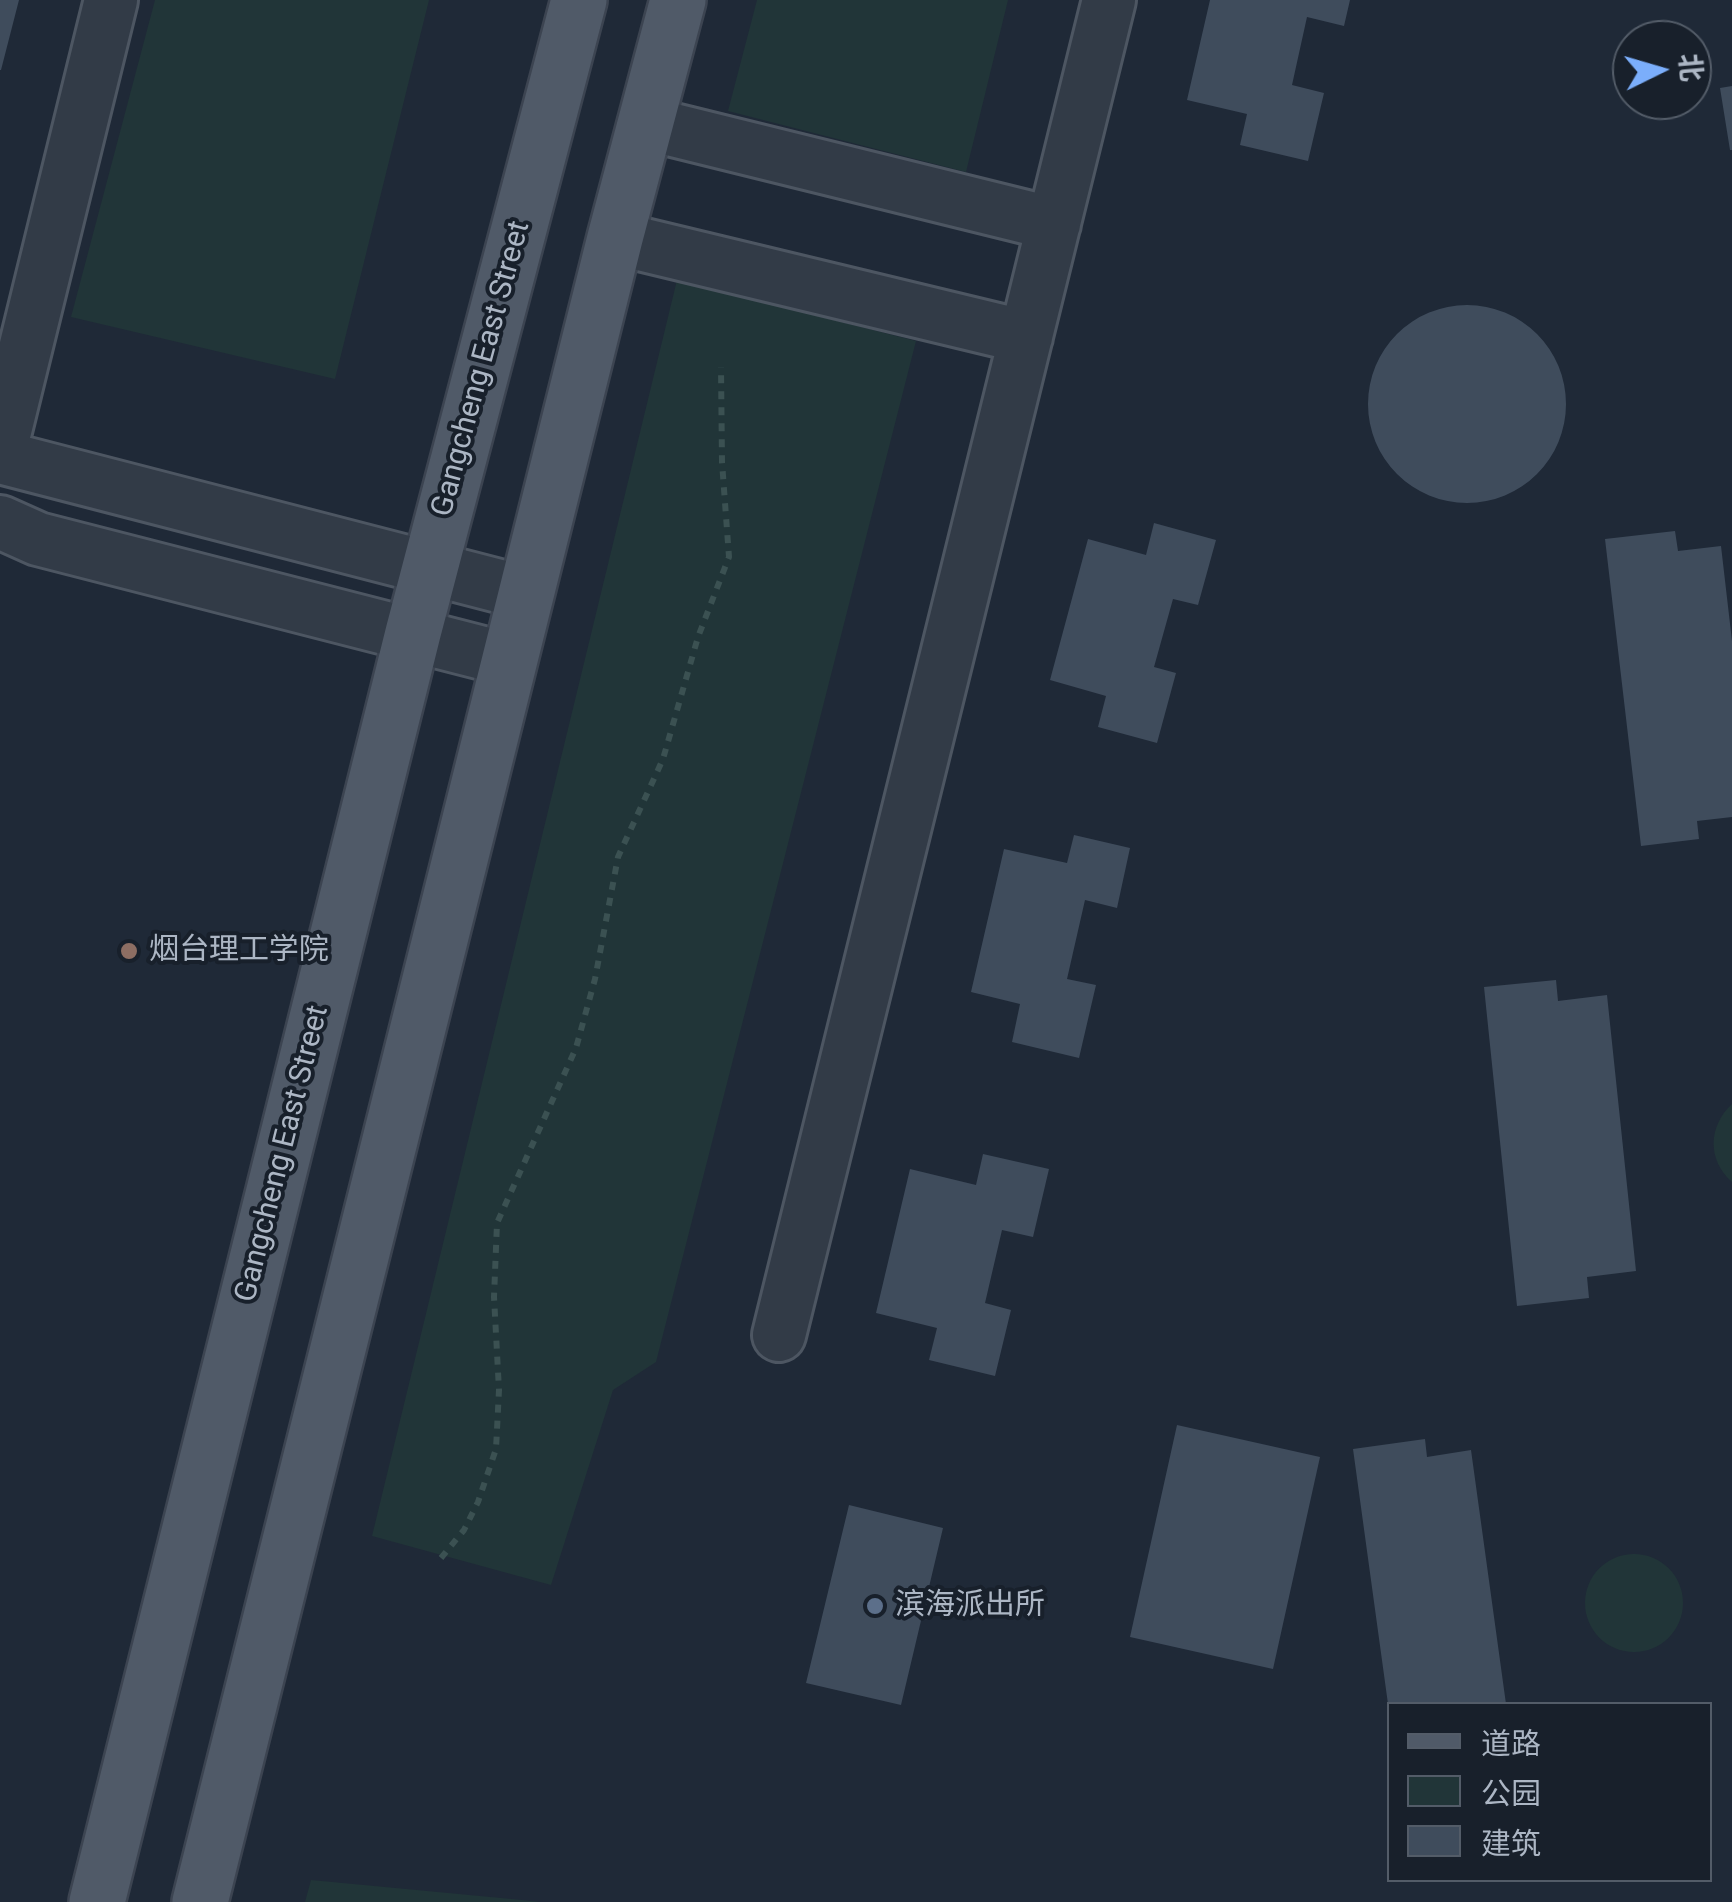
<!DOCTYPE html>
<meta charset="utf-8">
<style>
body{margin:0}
#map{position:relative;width:1732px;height:1902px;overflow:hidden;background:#1f2937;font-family:Roboto,"Noto Sans SC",sans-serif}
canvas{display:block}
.legend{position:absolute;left:1387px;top:1702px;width:325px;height:180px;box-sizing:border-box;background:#18202b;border:2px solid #535c68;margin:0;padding:12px 18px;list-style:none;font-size:30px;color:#acb6c4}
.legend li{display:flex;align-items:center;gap:20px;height:50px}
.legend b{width:50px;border:2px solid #535c68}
.north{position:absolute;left:1612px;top:20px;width:100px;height:100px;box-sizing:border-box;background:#18202b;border:2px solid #535c68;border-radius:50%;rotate:85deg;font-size:28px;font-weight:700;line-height:40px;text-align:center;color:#acb6c4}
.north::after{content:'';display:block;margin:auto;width:35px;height:45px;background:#7baefb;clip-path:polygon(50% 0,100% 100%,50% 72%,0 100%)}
</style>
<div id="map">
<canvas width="1732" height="1902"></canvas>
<ul class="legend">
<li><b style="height:12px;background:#505a68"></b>道路</li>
<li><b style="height:28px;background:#213538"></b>公园</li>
<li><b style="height:28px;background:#3f4c5c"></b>建筑</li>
</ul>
<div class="north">北</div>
</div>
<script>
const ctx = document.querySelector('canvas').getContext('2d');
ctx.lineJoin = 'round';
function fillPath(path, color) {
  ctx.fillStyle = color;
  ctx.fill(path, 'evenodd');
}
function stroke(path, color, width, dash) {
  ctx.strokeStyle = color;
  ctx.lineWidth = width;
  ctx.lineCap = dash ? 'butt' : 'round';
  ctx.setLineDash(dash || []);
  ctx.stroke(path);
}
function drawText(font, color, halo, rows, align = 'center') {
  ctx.font = font + ' Roboto,"Noto Sans SC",sans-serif';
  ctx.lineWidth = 8;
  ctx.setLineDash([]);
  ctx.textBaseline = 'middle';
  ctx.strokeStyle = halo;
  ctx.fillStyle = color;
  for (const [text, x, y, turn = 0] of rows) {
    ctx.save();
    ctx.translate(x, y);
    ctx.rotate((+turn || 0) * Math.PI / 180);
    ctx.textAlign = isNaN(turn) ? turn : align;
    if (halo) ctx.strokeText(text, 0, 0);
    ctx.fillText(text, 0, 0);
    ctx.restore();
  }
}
fillPath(new Path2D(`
 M155,0H429L335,379L71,317Z
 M757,0H1008L966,172L728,111Z
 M677,280L916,341L656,1362L613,1390L551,1585L372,1536Z
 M1732,1104V1182C1707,1160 1708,1126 1732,1104Z
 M1585 1603a49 49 0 1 1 98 0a49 49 0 1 1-98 0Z
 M311,1880L522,1900L540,1902H305Z`), '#213538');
fillPath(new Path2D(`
 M0,0H19L1,70H0Z
 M1210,0H1350L1344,26L1307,17L1292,85L1324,93L1308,161L1240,145L1247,114L1187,100Z
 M1732,86V150H1730L1720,88Z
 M1368 404a99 99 0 1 1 198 0a99 99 0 1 1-198 0Z
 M1154,523L1216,540L1198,605L1173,599L1154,667L1176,673L1157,743L1098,727L1106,696L1050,680L1088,539L1146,555Z
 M1675,531L1678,551L1721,546L1732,641V817L1697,821L1699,839L1641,846L1605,539Z
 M1074,835L1130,848L1117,908L1085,900L1067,979L1096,985L1079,1058L1012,1042L1020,1004L971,992L1004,849L1067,863Z
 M1556,980L1558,1001L1607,995L1636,1271L1587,1277L1589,1298L1517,1306L1484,987Z
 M983,1154L1049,1169L1033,1237L1002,1230L985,1303L1011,1310L995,1376L929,1360L937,1328L876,1313L910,1169L976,1185Z
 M1177,1425L1320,1457L1273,1669L1130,1637Z
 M1425,1439L1427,1457L1471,1450L1506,1704H1388L1353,1449Z
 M849,1505L943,1528L901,1705L806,1683Z`), '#3f4c5c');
const minor = new Path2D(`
 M645,123L1054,224
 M615,238L1026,337
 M0,451L111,0
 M0,457L526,593
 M0,522L38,539L510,660
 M779,1335L1109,0`);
const major = new Path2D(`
 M97,1902L413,633L579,0
 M200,1902L615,238L678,0`);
stroke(minor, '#4d5662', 58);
stroke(major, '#3c4451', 60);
stroke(new Path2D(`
 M441,1558L464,1530L478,1502L496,1449L499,1390L494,1297L497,1223L576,1048L595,979L618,857L663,759L698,637L729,557L722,462L721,367`), '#3b5152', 6, [8, 8]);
stroke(minor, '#323b47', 52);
stroke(major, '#505a68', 55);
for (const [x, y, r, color] of [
 [129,951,10,"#8d6e63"],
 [875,1606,10,"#5c6f8a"]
]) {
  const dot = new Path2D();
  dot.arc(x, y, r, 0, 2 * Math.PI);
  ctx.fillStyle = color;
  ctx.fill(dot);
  stroke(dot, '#18202b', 4);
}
drawText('30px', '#acb6c4', '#18202b', [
 ["Gangcheng East Street",482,369,-75],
 ["Gangcheng East Street",283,1154,-76]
]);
drawText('30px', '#acb6c4', '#18202b', [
 ["烟台理工学院",149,951],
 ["滨海派出所",895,1606]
], 'left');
</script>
